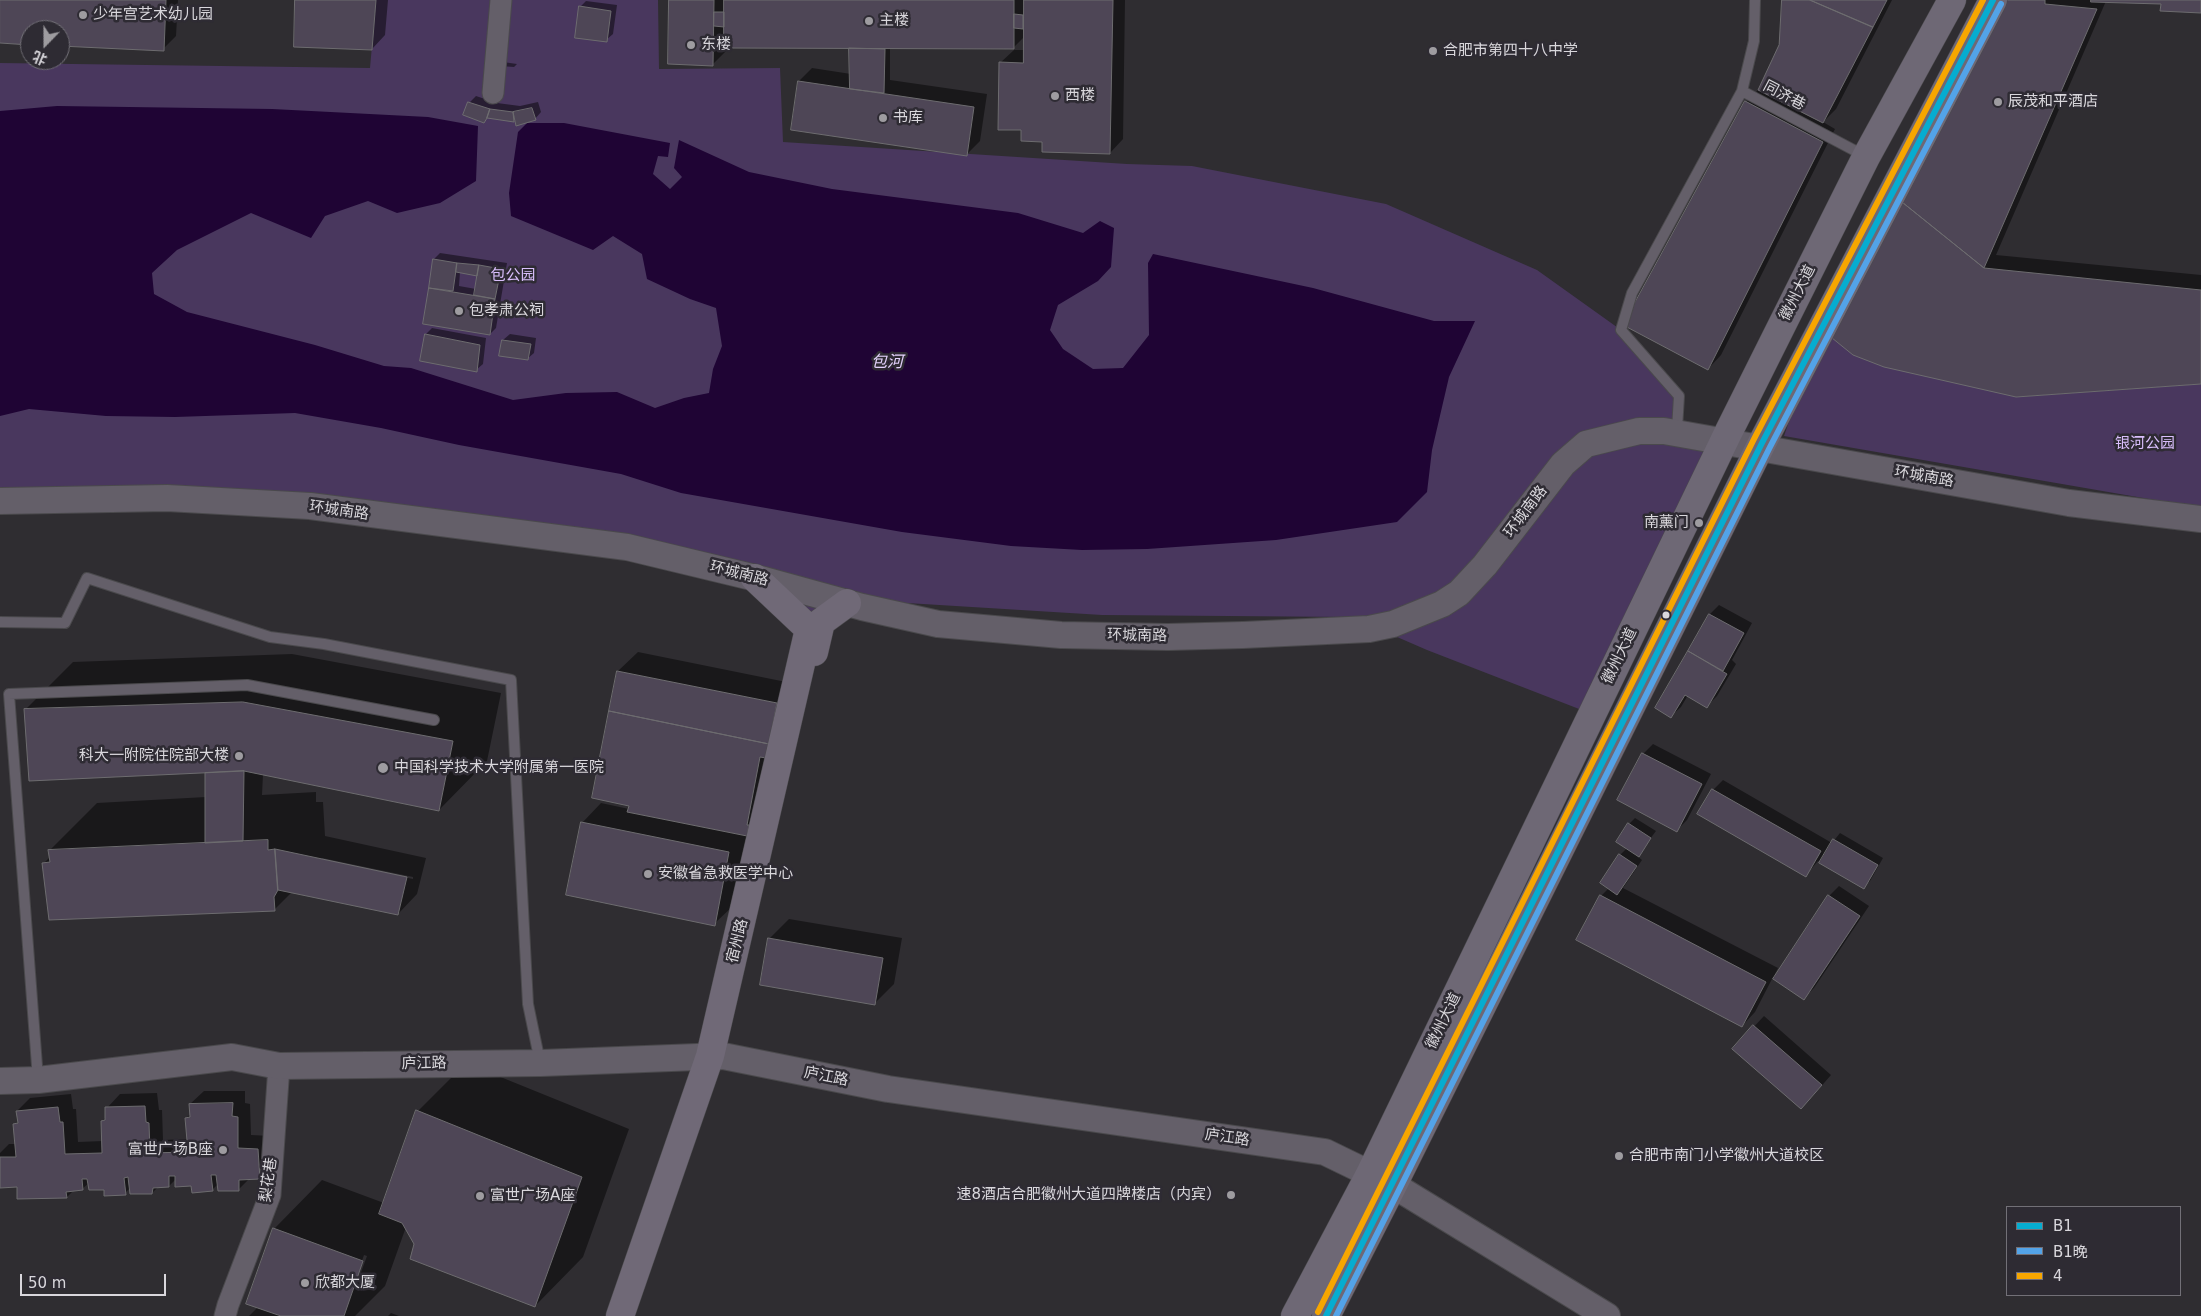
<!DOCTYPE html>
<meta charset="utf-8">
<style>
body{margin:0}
#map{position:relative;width:2201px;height:1316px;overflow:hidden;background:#2f2d31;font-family:"DejaVu Sans","Noto Sans SC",sans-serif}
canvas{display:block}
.legend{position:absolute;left:2006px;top:1206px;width:175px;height:90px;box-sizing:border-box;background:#2e2b33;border:1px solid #727077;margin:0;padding:6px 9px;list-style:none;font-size:15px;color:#d9d7dc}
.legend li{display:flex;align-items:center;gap:10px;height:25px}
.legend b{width:25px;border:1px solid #727077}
.north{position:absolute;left:20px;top:20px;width:50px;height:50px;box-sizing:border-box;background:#2e2b33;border:1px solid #727077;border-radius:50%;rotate:202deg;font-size:14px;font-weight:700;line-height:20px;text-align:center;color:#d9d7dc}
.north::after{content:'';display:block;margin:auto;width:18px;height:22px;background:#9e9ca0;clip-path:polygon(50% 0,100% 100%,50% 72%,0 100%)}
.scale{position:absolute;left:20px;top:1274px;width:146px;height:22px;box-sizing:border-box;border:2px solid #d9d7dc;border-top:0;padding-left:6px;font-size:15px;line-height:18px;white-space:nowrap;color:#d9d7dc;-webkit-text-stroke:4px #2e2b33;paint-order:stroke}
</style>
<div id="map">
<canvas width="2201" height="1316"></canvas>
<ul class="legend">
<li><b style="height:6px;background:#06acd0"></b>B1</li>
<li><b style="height:6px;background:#53a3e8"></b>B1晚</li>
<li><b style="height:6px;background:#f7a600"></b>4</li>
</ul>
<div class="north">北</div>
<div class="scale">50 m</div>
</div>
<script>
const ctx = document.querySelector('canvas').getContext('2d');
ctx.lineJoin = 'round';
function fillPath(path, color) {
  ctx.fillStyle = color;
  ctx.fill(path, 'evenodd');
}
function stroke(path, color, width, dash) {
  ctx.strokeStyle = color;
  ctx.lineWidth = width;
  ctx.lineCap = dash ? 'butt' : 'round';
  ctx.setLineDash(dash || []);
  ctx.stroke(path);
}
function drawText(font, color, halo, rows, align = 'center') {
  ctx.font = font + ' "DejaVu Sans","Noto Sans SC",sans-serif';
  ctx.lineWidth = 5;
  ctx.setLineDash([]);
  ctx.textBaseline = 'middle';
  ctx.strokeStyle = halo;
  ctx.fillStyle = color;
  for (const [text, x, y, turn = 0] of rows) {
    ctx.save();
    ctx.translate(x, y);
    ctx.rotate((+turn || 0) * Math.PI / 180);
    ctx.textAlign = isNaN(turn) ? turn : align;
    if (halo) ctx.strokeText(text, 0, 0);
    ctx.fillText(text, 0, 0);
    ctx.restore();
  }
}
fillPath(new Path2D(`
 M376,0H658L659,69L780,68L783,142L1127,164L1192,166L1386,204L1537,270L1621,330L1679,396L1677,429L1727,435L1592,714L1427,650L1351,617L1102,615L858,600L821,622L746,588L613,549L374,509L0,505V63L370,68Z
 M1821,329L2016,397L2201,384V508L1784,436Z`), '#49375e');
fillPath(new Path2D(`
 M57,106L272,109L428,117L478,126L476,181L440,203L397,213L368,201L325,216L311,238L251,213L177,250L152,273L154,294L187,312L315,345L384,366L411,368L513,400L566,393L617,392L655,408L684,398L709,393L713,369L722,346L716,308L690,299L647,279L642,254L613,236L593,250L511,216L509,193L518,132L527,123H564L670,143L668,157L658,156L653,174L670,189L682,177L674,168L679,140L749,172L832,189L1018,213L1083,233L1100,221L1114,228L1111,267L1098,281L1058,305L1050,330L1063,349L1093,369L1123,368L1149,335L1148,263L1153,254L1313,288L1434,321H1475L1449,377L1432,450L1427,492L1397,522L1276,540L1147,549L1082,550L1011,546L902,532L681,493L621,474L459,445L381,428L295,413L175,417L106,416L29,409L0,416V111Z`), '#1f0434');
fillPath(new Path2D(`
 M0,0H178L176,36L163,49L60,45V30H30V43L0,42Z
 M297,0H388L385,35L372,49Z
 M671,0H1125L1123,139L1110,153L1043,140L1022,129L1000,63L1014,50H1024V37L1013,48L890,47V80L987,94L980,141L967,154L799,81L812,68L851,74L853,47L726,46V51L713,64Z
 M1784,0H1892L1836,109L1823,122L1835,129L1721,355L1708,369L1746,102L1760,88L1780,45Z
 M1995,0H2201V11L2162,3L2106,1L1996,255L2201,275V383L1884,365Z
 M586,1L617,5L613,34L606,40L580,7Z
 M503,62L517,64L514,67L500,66Z
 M476,96L497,103L520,106L538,102L541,112L535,119L516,125L515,121L488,117L469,103Z
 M440,253L507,263L496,328L490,334L425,323L434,259ZM460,272L479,275L476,289L459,286Z
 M432,328L486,338L483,364L476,370L426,334Z
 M510,334L536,338L534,353L527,359L503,340Z
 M1719,605L1752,623L1732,660L1736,664L1717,696L1707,706L1688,695L1681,707L1671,716L1656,708L1710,614Z
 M638,652L796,684L734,905L714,924L582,823L601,803L629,809L630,805L594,797L618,671Z
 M292,654L501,693L487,761L439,810L263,774L262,795L316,792V802H323L325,836L426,858L417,894L398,914L292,892L274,910L43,864L50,857L49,851L97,803L206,797V773L209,771L25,710L73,662ZM322,858L413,877V879L322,860Z
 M1653,744L1711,774L1687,820L1677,830L1643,754Z
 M1723,780L1832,843L1840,833L1883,858L1870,881L1863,887L1818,861L1806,875L1713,790Z
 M1635,818L1656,831L1637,856L1642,860L1623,888L1778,968L1774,976L1775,977L1829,896L1839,886L1869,906L1814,988L1804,998L1773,977L1755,1012L1742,1026L1601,896L1609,888L1620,855L1627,848L1629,824Z
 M789,919L902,938L894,984L875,1003L769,939Z
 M1764,1016L1831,1075L1811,1098L1734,1048Z
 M466,1063L629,1129L583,1257L535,1306L415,1244L406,1227L385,1286L355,1316H249L258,1307L274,1229L322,1180L384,1203L418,1111ZM364,1255L367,1256L359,1278H356Z
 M204,1091H245V1103L250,1104L251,1135L271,1136L272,1164L259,1178H250L239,1189L218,1184L212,1190L176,1179L169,1186L158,1187L152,1193L130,1188L125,1193L89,1183L82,1189L74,1190L67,1197L19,1185L0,1187V1153L9,1144H16L15,1125L18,1121L17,1111L30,1098L71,1094L73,1109H76L78,1142L103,1141L102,1121L107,1116V1108L120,1094L157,1093L159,1110H162L163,1140L188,1139L186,1118L191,1114L190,1104Z
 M391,1313L399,1316H388Z`), '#0007');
const building = new Path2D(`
 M0,0H166L164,51L60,46V30H30V45L0,43Z
 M295,0H376L372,50L294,47Z
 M669,0H714L713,66L668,64Z
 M724,0H1014V49L724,48Z
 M1024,0H1113L1110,154L1042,152V142L1021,141V130H998L999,62L1023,63Z
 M1782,0H1810L1873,27L1823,123L1758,90L1779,45Z
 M1810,0H1887L1873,27Z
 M1993,0H2045V4L2097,9L1984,268L1892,194Z
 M2091,0H2201V13L2160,11L2161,4L2091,2Z
 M579,6L611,11L607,42L575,38Z
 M714,12H724V27L714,26Z
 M1014,14L1023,15V29L1014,28Z
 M849,48L885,49L884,93L850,89Z
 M798,81L974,107L967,156L791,130Z
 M1745,101L1823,142L1708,370L1623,325Z
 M468,102L490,109L487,118L484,123L463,115Z
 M532,108L536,120L516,126L513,112Z
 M490,109L513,112L514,122L487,118Z
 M1892,194L1984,268L2201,290V384L2016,397L1884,367L1853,355L1821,329Z
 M433,259L457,263L453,291L429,288Z
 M457,263L479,265L477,276L456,272Z
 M479,265L501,269L495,299L474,295Z
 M429,288L495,299L490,335L423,324Z
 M425,334L480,345L477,372L420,361Z
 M502,340L531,344L528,360L499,356Z
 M1709,614L1744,633L1723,671L1688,651Z
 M1688,651L1727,674L1707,708L1685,695L1671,718L1655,708Z
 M617,671L777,703L769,744L609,711Z
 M243,702L453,741L439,811L244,771L29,781L24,709Z
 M609,711L769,744L766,758L760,757L747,825H749L747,836L627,812L629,806L592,798Z
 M1642,753L1702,784L1677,832L1617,800Z
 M244,771L243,841L205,843V773Z
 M1712,789L1821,851L1806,877L1697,814Z
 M581,822L729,852L715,926L566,895Z
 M1628,823L1651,838L1639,857L1616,842Z
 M1833,839L1878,865L1864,889L1819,863Z
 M268,840V850L275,849L278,890L274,897L275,911L49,920L42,863L50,862L48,850Z
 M275,849L407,877L398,915L278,890Z
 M1619,854L1637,866L1617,895L1600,883Z
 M1600,895L1766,982L1742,1027L1576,940Z
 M1828,895L1860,916L1804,1000L1773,979Z
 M768,938L883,958L875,1005L760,985Z
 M1753,1025L1822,1085L1801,1109L1732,1049Z
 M233,1103L232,1116L238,1117V1148L258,1149L260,1179L239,1180V1191H218L216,1175H211L213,1191L192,1193L191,1186L175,1187V1176H169V1187L153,1188L152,1194H130L128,1177L124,1178L126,1195L104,1196V1190H89L87,1179H82L83,1190L66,1192L67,1198L17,1199V1187L0,1188V1157H16L13,1124L18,1123L16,1111L58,1107L60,1122H63L65,1154L102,1153L101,1121L105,1120V1107L145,1106L146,1122L149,1123L150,1153L188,1152L185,1118L190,1117L189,1104Z
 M416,1110L582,1177L535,1307L410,1259L414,1244L402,1223L379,1214Z
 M273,1228L363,1261L344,1316H281L246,1304Z`);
fillPath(building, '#4e4656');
stroke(building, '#6d6c6f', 1);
const service = new Path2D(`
 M1755,0L1754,41L1742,91L1865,156
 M1677,429L1679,396L1621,330L1632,293L1742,91
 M0,622L65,623L87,578L270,637L324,644L511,680L528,1004L540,1062
 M38,1079L9,694L247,685L434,720`);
const minor = new Path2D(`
 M493,93L501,0
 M225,1316L228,1305L270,1195L279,1066`);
const tertiary = new Path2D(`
 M0,501L167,498L310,506L627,547L764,580L862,607L938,624L1061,635L1168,637L1243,635L1369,629L1393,624L1442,604L1459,593L1485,565L1563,464L1586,444L1639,431H1664L2069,503L2201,519
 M0,1081L38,1080L232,1057L279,1066L541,1063L723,1056L888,1089L1325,1152L1393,1185L1607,1316`);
const secondary = new Path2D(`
 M814,652L821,622L847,603
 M620,1316L710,1056L809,629L755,578`);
const primary = new Path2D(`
 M1295,1316L1370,1174L1727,435L1866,157L1952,0
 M1326,1316L1393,1185L1762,443L1993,0`);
stroke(service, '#4a494c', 12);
stroke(minor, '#4a494c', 23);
stroke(tertiary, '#4a494c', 28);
stroke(secondary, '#4a494c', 29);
stroke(primary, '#4a494c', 29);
stroke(service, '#645f69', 10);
stroke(minor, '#645f69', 21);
stroke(tertiary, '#645f69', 26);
stroke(secondary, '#706977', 28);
stroke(primary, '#6e6875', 28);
stroke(new Path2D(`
 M1326,1316L1762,443L1993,0`), '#06acd0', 6);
stroke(new Path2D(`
 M1336,1316L1770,447L2001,4`), '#53a3e8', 6);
stroke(new Path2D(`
 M1318,1312L1754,439L1983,0`), '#f7a600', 6);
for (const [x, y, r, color] of [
 [83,15,5,"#9e9ca0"],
 [869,21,5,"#9e9ca0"],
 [691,45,5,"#9e9ca0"],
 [1433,51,5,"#9e9ca0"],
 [1055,96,5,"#9e9ca0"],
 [1998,102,5,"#9e9ca0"],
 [883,118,5,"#9e9ca0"],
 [459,311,5,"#9e9ca0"],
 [1699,523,5,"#9e9ca0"],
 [1666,615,4.5,"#d9d7dc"],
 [239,756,5,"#9e9ca0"],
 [383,768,6,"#9e9ca0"],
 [648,874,5,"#9e9ca0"],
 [223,1150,5,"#9e9ca0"],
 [1619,1156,5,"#9e9ca0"],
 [1231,1195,5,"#9e9ca0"],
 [480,1196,5,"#9e9ca0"],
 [305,1283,5,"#9e9ca0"]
]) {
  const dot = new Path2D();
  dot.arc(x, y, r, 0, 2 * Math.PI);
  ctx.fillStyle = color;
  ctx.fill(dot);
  stroke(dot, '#2e2b33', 2);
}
drawText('15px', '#d9d7dc', '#2e2b33', [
 ["少年宫艺术幼儿园",93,15],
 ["主楼",879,21],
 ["东楼",701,45],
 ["合肥市第四十八中学",1443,51],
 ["西楼",1065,96],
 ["辰茂和平酒店",2008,102],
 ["书库",893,118],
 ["包孝肃公祠",469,311],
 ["南薰门",1689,523,"right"],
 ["科大一附院住院部大楼",229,756,"right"],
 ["中国科学技术大学附属第一医院",394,768],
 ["安徽省急救医学中心",658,874],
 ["富世广场B座",213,1150,"right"],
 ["合肥市南门小学徽州大道校区",1629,1156],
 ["速8酒店合肥徽州大道四牌楼店（内宾）",1221,1195,"right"],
 ["富世广场A座",490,1196],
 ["欣都大厦",315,1283]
], 'left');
drawText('15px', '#d9d7dc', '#2e2b33', [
 ["同济巷",1784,96,28],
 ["徽州大道",1798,293,-63],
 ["环城南路",1924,477,10],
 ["环城南路",339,511,8],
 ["环城南路",1526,512,-53],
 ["环城南路",739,574,14],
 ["环城南路",1137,636,1],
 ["徽州大道",1620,656,-64],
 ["宿州路",738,941,-76],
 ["徽州大道",1444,1021,-64],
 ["庐江路",424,1064,-1],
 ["庐江路",826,1077,11],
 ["庐江路",1227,1138,8],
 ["梨花巷",269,1180,-82]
]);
drawText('15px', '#d9befc', '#2e2b33', [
 ["包公园",513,276],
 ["银河公园",2145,444]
]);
drawText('italic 16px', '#e3d1fb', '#2e2b33', [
 ["包河",887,363]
]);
</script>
